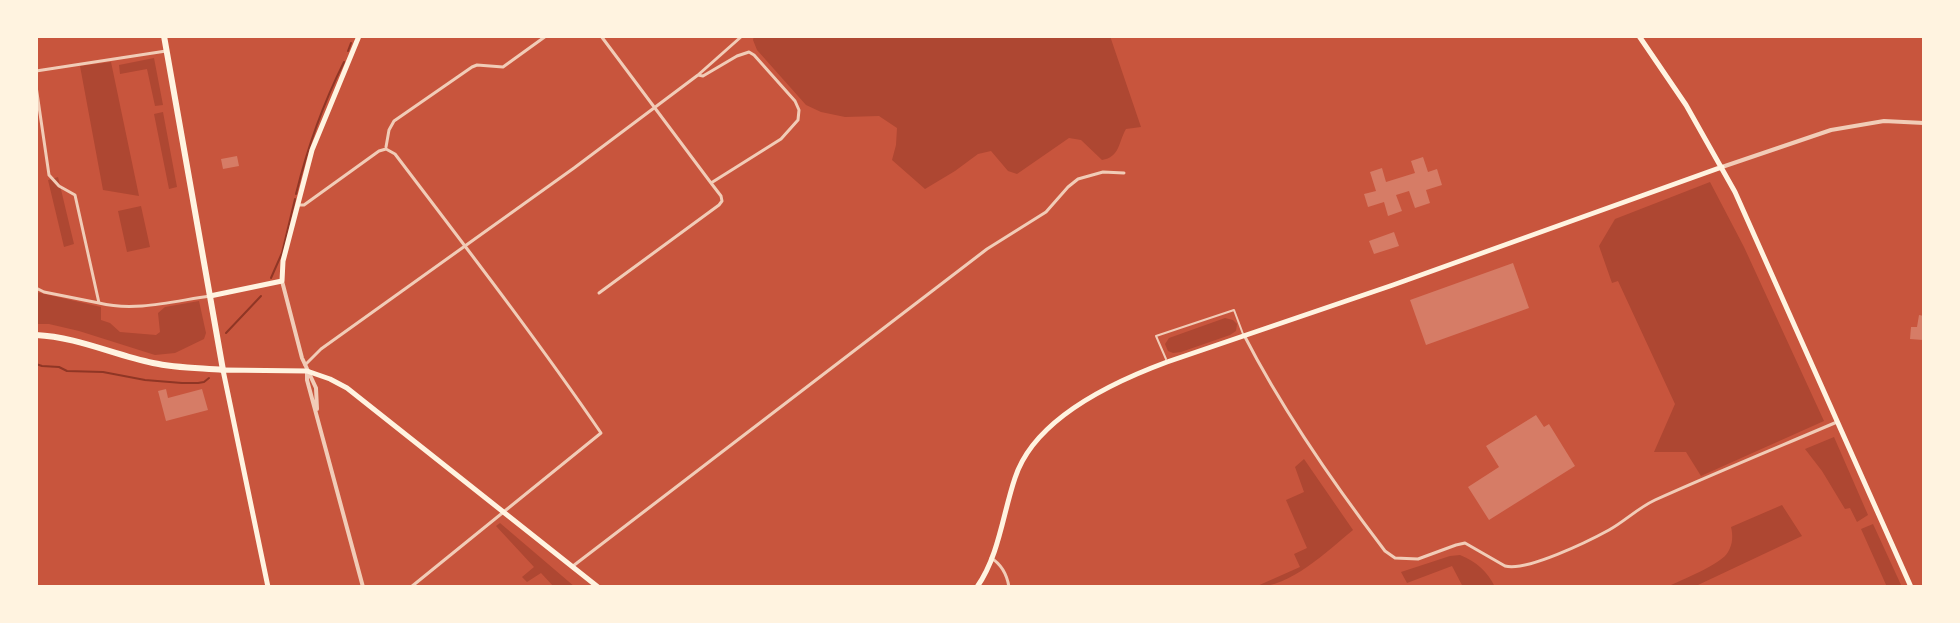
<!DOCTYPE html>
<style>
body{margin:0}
#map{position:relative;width:1960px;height:623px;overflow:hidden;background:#c8553d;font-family:Raleway,sans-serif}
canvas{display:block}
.frame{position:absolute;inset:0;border:38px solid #fff3e0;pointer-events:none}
</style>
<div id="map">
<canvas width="1960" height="623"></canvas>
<div class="frame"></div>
</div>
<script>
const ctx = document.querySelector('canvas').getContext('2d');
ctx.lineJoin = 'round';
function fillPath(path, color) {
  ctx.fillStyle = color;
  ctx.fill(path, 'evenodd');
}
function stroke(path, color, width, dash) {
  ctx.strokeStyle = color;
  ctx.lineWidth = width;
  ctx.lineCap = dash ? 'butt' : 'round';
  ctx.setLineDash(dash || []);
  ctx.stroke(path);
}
fillPath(new Path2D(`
 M754,36H1110L1141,127L1126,129C1118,143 1120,157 1102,160L1081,140L1069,138L1017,174L1008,171L991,151L978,154L955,171L925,189L892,160L896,145L897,128L879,116L845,117L821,112L806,105L757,50L753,40Z
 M154,58L163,105L155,106L147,69L120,74L119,65Z
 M111,62L139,196L103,190L80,66Z
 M163,112L177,187L169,189L154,114Z
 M58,177L74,244L64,247L48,180Z
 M1710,182L1744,247L1824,421L1701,476L1686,452H1654L1675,404L1618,281L1612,283L1599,246L1615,219Z
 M141,206L150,247L127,252L118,211Z
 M36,292L101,307V320L110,323L120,332L156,335L160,332L158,313L165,307L199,301L206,333L204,339L175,353L155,355L79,331L49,324H36Z
 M1225,318L1233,320L1237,324L1236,331L1230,335L1181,352L1173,353L1168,351L1165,344L1169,338Z
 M1834,437L1868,515L1857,522L1850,508L1845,509L1822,471L1805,449Z
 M1304,459L1353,530C1326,552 1291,587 1255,587L1300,567L1294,554L1307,548L1286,500L1304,492L1295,467Z
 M1782,505L1802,536L1698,585V587H1667C1681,580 1722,564 1728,552C1733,544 1733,535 1731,527Z
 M500,523L575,587H554L541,573L527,582L522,577L534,567L496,526Z
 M1873,524L1902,587H1887L1861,529Z
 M1460,555C1477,562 1487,571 1495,587H1463L1452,566L1407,583L1401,572L1450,556Z`), '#ae4732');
stroke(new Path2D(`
 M348,51L351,43
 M296,194C307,149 323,104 344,62
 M271,278L282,253L295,199
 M226,333L261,296
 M36,364L42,366L59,367L67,371L103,372L145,380L182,383H198L204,382L209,378`), '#8f3625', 2);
fillPath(new Path2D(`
 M237,156L239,166L223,169L221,159Z
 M1423,157L1428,172L1437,169L1442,185L1426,190L1430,203L1415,208L1409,191L1396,195L1402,211L1388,216L1384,202L1368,207L1364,194L1376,191L1370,172L1382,168L1386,182L1415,173L1411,161Z
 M1394,232L1399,246L1374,254L1369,241Z
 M1513,263L1529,308L1426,345L1410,300Z
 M1919,315L1924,316L1923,340L1910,339L1911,327H1917Z
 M166,389L168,398L202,389L208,410L166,421L158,391Z
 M1536,415L1544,427L1549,424L1575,466L1489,520L1468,487L1499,467L1486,446Z`), '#d67c66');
stroke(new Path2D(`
 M1166,359L1156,336L1234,310L1243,334`), '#f1ccb7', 2);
stroke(new Path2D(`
 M601,36L711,183L781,139L798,120L799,110L795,101L754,55L749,52L737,56L703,76L698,75
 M36,71L166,51
 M36,86L49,175L59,186L75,195L99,303L44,292L36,288
 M386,147L389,130L394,121L472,67L477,65L503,67L546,36
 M298,205H304L379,151L386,149L395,154C465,246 536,338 601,433L411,587
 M599,293L719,205L722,201L721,196L711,183
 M99,303C135,312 174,301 210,296
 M1244,335C1283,411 1333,483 1385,551L1395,558L1418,559L1456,545L1465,543L1505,566C1526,572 1589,541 1609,530C1625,521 1638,508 1655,500C1715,473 1776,448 1837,422
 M305,365L321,349L574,168L698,75L742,36
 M991,558C1001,564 1007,575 1009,587
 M573,566L987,249L1046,212L1068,187L1078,179L1103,172L1124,173`), '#f1ccb7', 3);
stroke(new Path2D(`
 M1722,167L1831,130L1884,121L1924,123
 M282,281L302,358L316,388L317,409
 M307,371V380L363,587`), '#f1ccb7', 4);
stroke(new Path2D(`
 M1639,36L1686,105L1735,192L1911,587
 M210,296L282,281L283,261L312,150L359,36
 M268,587L223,370L307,371L330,379L347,388L598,587
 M977,587C999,556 1003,513 1015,478C1034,419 1113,382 1167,362L1393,285L1722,167`), '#fff3e0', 5);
stroke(new Path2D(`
 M36,335C77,337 114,355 153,363C176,368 200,368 223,370L164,36`), '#fff3e0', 6);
</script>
